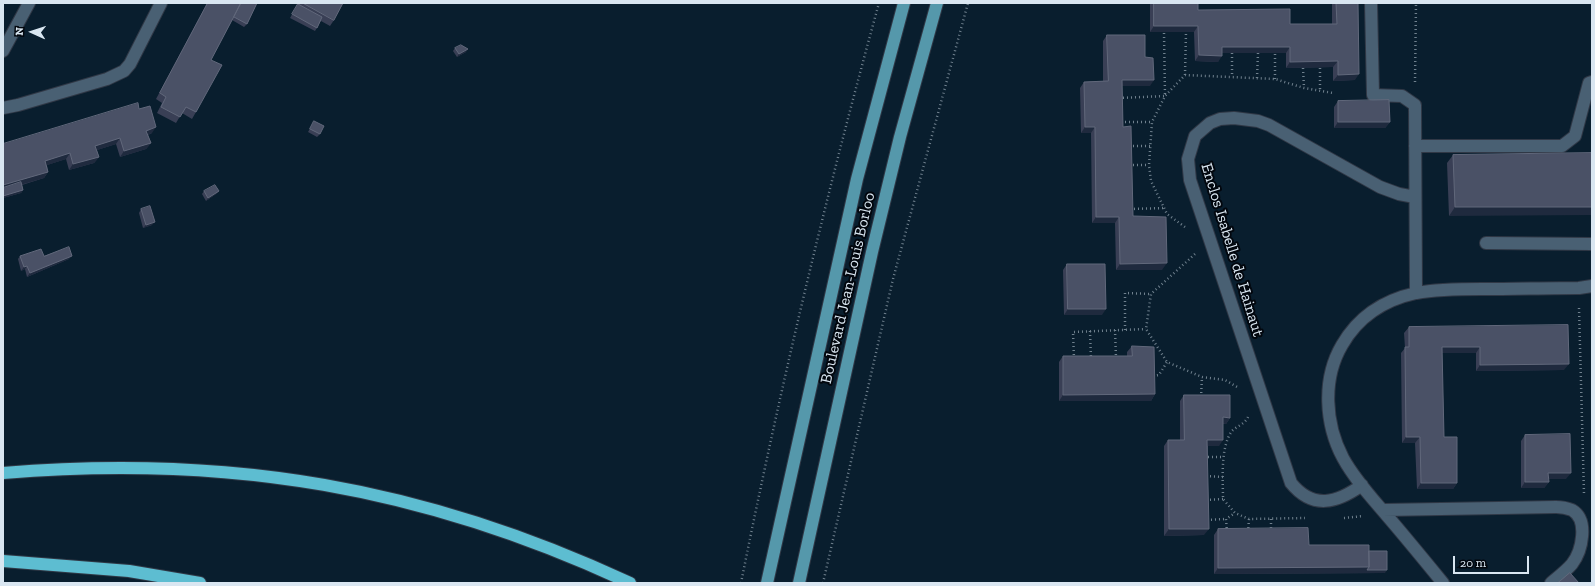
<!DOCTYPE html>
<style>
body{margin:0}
#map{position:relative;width:1595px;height:586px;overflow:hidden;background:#091e2e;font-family:"Zilla Slab",serif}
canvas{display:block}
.frame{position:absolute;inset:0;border:4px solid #d9e6f1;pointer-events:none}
.north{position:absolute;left:12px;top:12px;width:40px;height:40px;-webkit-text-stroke:3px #02070e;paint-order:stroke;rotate:273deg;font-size:11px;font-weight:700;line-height:16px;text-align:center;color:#d9e6f1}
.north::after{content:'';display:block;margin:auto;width:14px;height:18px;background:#d9e6f1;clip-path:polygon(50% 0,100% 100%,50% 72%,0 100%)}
.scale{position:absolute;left:1453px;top:556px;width:76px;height:18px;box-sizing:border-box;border:2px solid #d9e6f1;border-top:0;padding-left:5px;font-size:12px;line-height:14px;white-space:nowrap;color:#d9e6f1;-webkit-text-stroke:3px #02070e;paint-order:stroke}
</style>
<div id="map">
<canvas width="1595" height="586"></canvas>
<div class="frame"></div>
<div class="north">N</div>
<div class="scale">20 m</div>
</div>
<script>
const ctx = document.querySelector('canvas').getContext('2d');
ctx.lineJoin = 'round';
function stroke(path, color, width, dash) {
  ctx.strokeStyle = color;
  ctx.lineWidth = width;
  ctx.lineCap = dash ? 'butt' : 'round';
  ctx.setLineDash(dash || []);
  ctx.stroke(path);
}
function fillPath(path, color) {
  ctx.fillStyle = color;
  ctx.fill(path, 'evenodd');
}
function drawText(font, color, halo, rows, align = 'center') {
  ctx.font = font + ' "Zilla Slab",serif';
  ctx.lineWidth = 4;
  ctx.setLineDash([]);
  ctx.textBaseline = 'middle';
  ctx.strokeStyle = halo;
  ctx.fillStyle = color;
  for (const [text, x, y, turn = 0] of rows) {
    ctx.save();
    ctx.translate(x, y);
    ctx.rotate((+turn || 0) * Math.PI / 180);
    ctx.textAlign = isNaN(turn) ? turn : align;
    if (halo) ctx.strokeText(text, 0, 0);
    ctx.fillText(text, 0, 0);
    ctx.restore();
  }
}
const minor = new Path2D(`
 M1371,3L1373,95L1402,96L1415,105L1416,293
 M3,51L29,3
 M3,108L18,105L107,79L124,71L130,64L161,3
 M1415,146H1562L1575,136L1589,83L1592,82
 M1486,243L1592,244
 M1362,485C1337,503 1313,510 1291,483L1190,180L1188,159L1195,136L1210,123L1220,119L1234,118L1258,121L1269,125L1380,187L1399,194L1415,197
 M1383,510L1556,507C1562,507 1567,508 1572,510C1589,520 1582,551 1572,564C1566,571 1558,577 1551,583
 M1443,583C1425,561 1407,539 1389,518C1373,499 1355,480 1343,458C1325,424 1322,379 1342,345C1358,317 1384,300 1416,293C1438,289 1460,289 1482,289C1514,289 1547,288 1579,288L1592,286`);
const major = new Path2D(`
 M767,583L857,179L904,3
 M799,583L872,252L900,137L937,3`);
const highway = new Path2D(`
 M3,473C229,454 424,487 630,583
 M3,561L129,571L200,583`);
stroke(minor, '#303846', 14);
stroke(major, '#303846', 14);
stroke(highway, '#303846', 14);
stroke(new Path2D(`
 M1232,53V77
 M1303,68L1304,88
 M1320,68V91
 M1185,75L1186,32
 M1257,78L1258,53
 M1275,79V53
 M1415,82L1416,3
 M1119,98L1165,96L1164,32
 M1121,122H1152
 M1129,146H1150
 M1129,165H1149
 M1130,209L1164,208
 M1185,227L1167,214L1151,181L1149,165L1152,122L1165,96L1185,75L1275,79L1304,88L1333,93
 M1195,254L1151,294L1146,329L1167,362L1202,377L1225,380L1239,388
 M1579,308L1584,494
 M1115,330L1116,358
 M1125,330V293L1151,294
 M1090,331L1091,359
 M1074,359L1073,332L1146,329
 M1153,376L1159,375L1167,362
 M1201,397L1202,377
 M1248,417C1245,424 1237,426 1232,431C1220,447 1223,480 1223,499L1235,513L1249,519L1305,518
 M1204,457H1224
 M1206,476L1223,477
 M1206,500L1223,499
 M1344,518L1363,516
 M1207,520L1226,519
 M1227,532L1226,519L1235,513
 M1248,532L1249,519
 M1271,532V518
 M741,583C780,388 826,195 879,3
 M823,583L893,279L968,3`), '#70818e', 2.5, [1, 3]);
stroke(minor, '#496073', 12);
stroke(major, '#5598ab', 12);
stroke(highway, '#5dbdd1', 12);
fillPath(new Path2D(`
 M207,3H257L247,24L244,27L232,20L211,60L196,112L192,119L182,113L176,123L157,113L162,103L156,99Z
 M298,3H343L334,20L330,26L321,21L315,31L290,18Z
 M1150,3H1198V10L1290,24H1332V3H1358L1355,80L1333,81V67L1286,68V53H1222L1218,62L1195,61L1194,32H1150Z
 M1107,35L1145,57L1150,86H1122L1123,127L1133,216L1162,270H1116L1115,223H1092L1091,133H1081L1080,88L1084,82L1103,81V41Z
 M455,48L466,52L457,57L453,51Z
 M1338,101L1390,122L1385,128H1334V107Z
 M139,109L152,133L148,135L151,143L146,149L120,157L116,144L97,150L99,157L94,163L69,170L66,159L47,165L48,172L44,178L22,185L23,190L21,193L3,198V144Z
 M314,121L320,134L317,137L308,132Z
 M1592,153L1449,216L1447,163L1453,155Z
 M204,191H219L216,194L206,201L202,194Z
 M141,209L152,225L143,228L139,213Z
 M20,256H44L69,259L27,277L25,269L21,271L18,259Z
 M1067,264L1102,315H1064L1063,270Z
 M1409,327L1564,370L1476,371V353H1442L1444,437L1457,483L1453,489H1417L1415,443H1402L1401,353L1405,348L1404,333Z
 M1132,346L1155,394L1151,401H1059V362L1063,356H1127V352Z
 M1184,395L1230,418L1226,424H1223L1219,446H1208L1204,535L1164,536V446L1168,440H1180V401Z
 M1525,435L1566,479H1548L1549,482L1544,488H1521V441Z
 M1218,529L1309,545L1369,551L1385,573L1214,574V535Z`), '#393f55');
fillPath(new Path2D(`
 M1154,26H1198L1194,32H1150Z
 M1222,47H1290L1286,53H1218Z
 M468,49L466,52L457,57L459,54Z
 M1199,55L1222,56L1218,62L1195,61Z
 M1338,61L1333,67L1286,68L1290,62Z
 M1359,74L1355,80L1333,81L1338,75Z
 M1122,80H1154L1150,86H1118Z
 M1338,122H1390L1385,128H1334Z
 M156,127L152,133L142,137L146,131Z
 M1085,127H1095L1091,133H1081Z
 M120,138L116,144L91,152L95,146Z
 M151,143L146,149L120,157L124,151Z
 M70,153L66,159L41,167L45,161Z
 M99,157L94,163L69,170L73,164Z
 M48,172L44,178L3,190V185Z
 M23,190L21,193L3,198V196Z
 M219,191L216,194L206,201L208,198Z
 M1455,207H1592V215L1449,216Z
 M1096,217H1119L1115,223H1092Z
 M155,222L152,225L143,228L146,225Z
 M72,256L69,259L27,277L30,273Z
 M1167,263L1162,270H1116L1120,264Z
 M27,266L25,269L21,271L24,267Z
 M1068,309H1106L1102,315H1064Z
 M1442,347H1480L1476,353H1438Z
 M1569,364L1564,370L1476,371L1480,365Z
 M1155,394L1151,401H1059L1063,395Z
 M1223,417L1230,418L1226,424L1218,423Z
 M1406,437H1420L1415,443H1402Z
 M1207,440H1223L1219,446H1203Z
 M1548,473H1571L1566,479H1544Z
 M1525,482H1549L1544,488H1521Z
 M1421,483H1457L1453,489H1417Z
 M1169,529H1209L1204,535L1164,536Z
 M1369,567L1387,570L1385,573L1214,574L1218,568Z`), '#1f2a3e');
const building = new Path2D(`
 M208,3H241L211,60L222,65L196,112L186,107L180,117L161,107L166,97L160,93Z
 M241,3H257L247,24L234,17Z
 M303,3H343L334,20Z
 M1154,3H1198V10L1290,9V24H1337L1336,3H1358L1359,74L1338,75V61L1290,62V47H1222V56L1199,55L1198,26H1154Z
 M298,4L322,17L317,28L292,14Z
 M1107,35H1145V57L1153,58L1154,80H1122L1123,127L1131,126L1133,216L1166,217L1167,263L1120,264L1119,217H1096L1095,127H1085L1084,82L1108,81Z
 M461,45L468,49L459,54L455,48Z
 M1389,100L1390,122H1338V101Z
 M138,103L139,109L150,106L156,127L146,131L151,143L124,151L120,138L95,146L99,157L73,164L70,153L45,161L48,172L3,185V144Z
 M314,121L324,126L320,134L310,129Z
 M1592,153V207H1455L1453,155Z
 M21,182L23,190L3,196V188Z
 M215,185L219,191L208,198L204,191Z
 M150,206L155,222L146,225L141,209Z
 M69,247L72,256L30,273L27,266L24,267L20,256L41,249L44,256Z
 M1067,264H1105L1106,309H1068Z
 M1568,325L1569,364L1480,365V347H1442L1444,437H1457V483H1421L1420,437H1406L1405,347H1409V327Z
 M1132,346L1154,347L1155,394L1063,395V356H1132Z
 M1184,395H1230V418L1223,417V440H1207L1209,529H1169L1168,440H1184Z
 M1570,434L1571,473H1548L1549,482H1525V435Z
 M1308,528L1309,545H1369V567L1218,568V529Z
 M1369,551H1387V570H1367L1369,567Z
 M1570,573L1579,583H1558Z`);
fillPath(building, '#4a5166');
stroke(building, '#61687b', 1);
drawText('16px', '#d9e6f1', '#02070e', [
 ["Enclos Isabelle de Hainaut",1232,250,73],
 ["Boulevard Jean-Louis Borloo",848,288,-77]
]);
</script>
